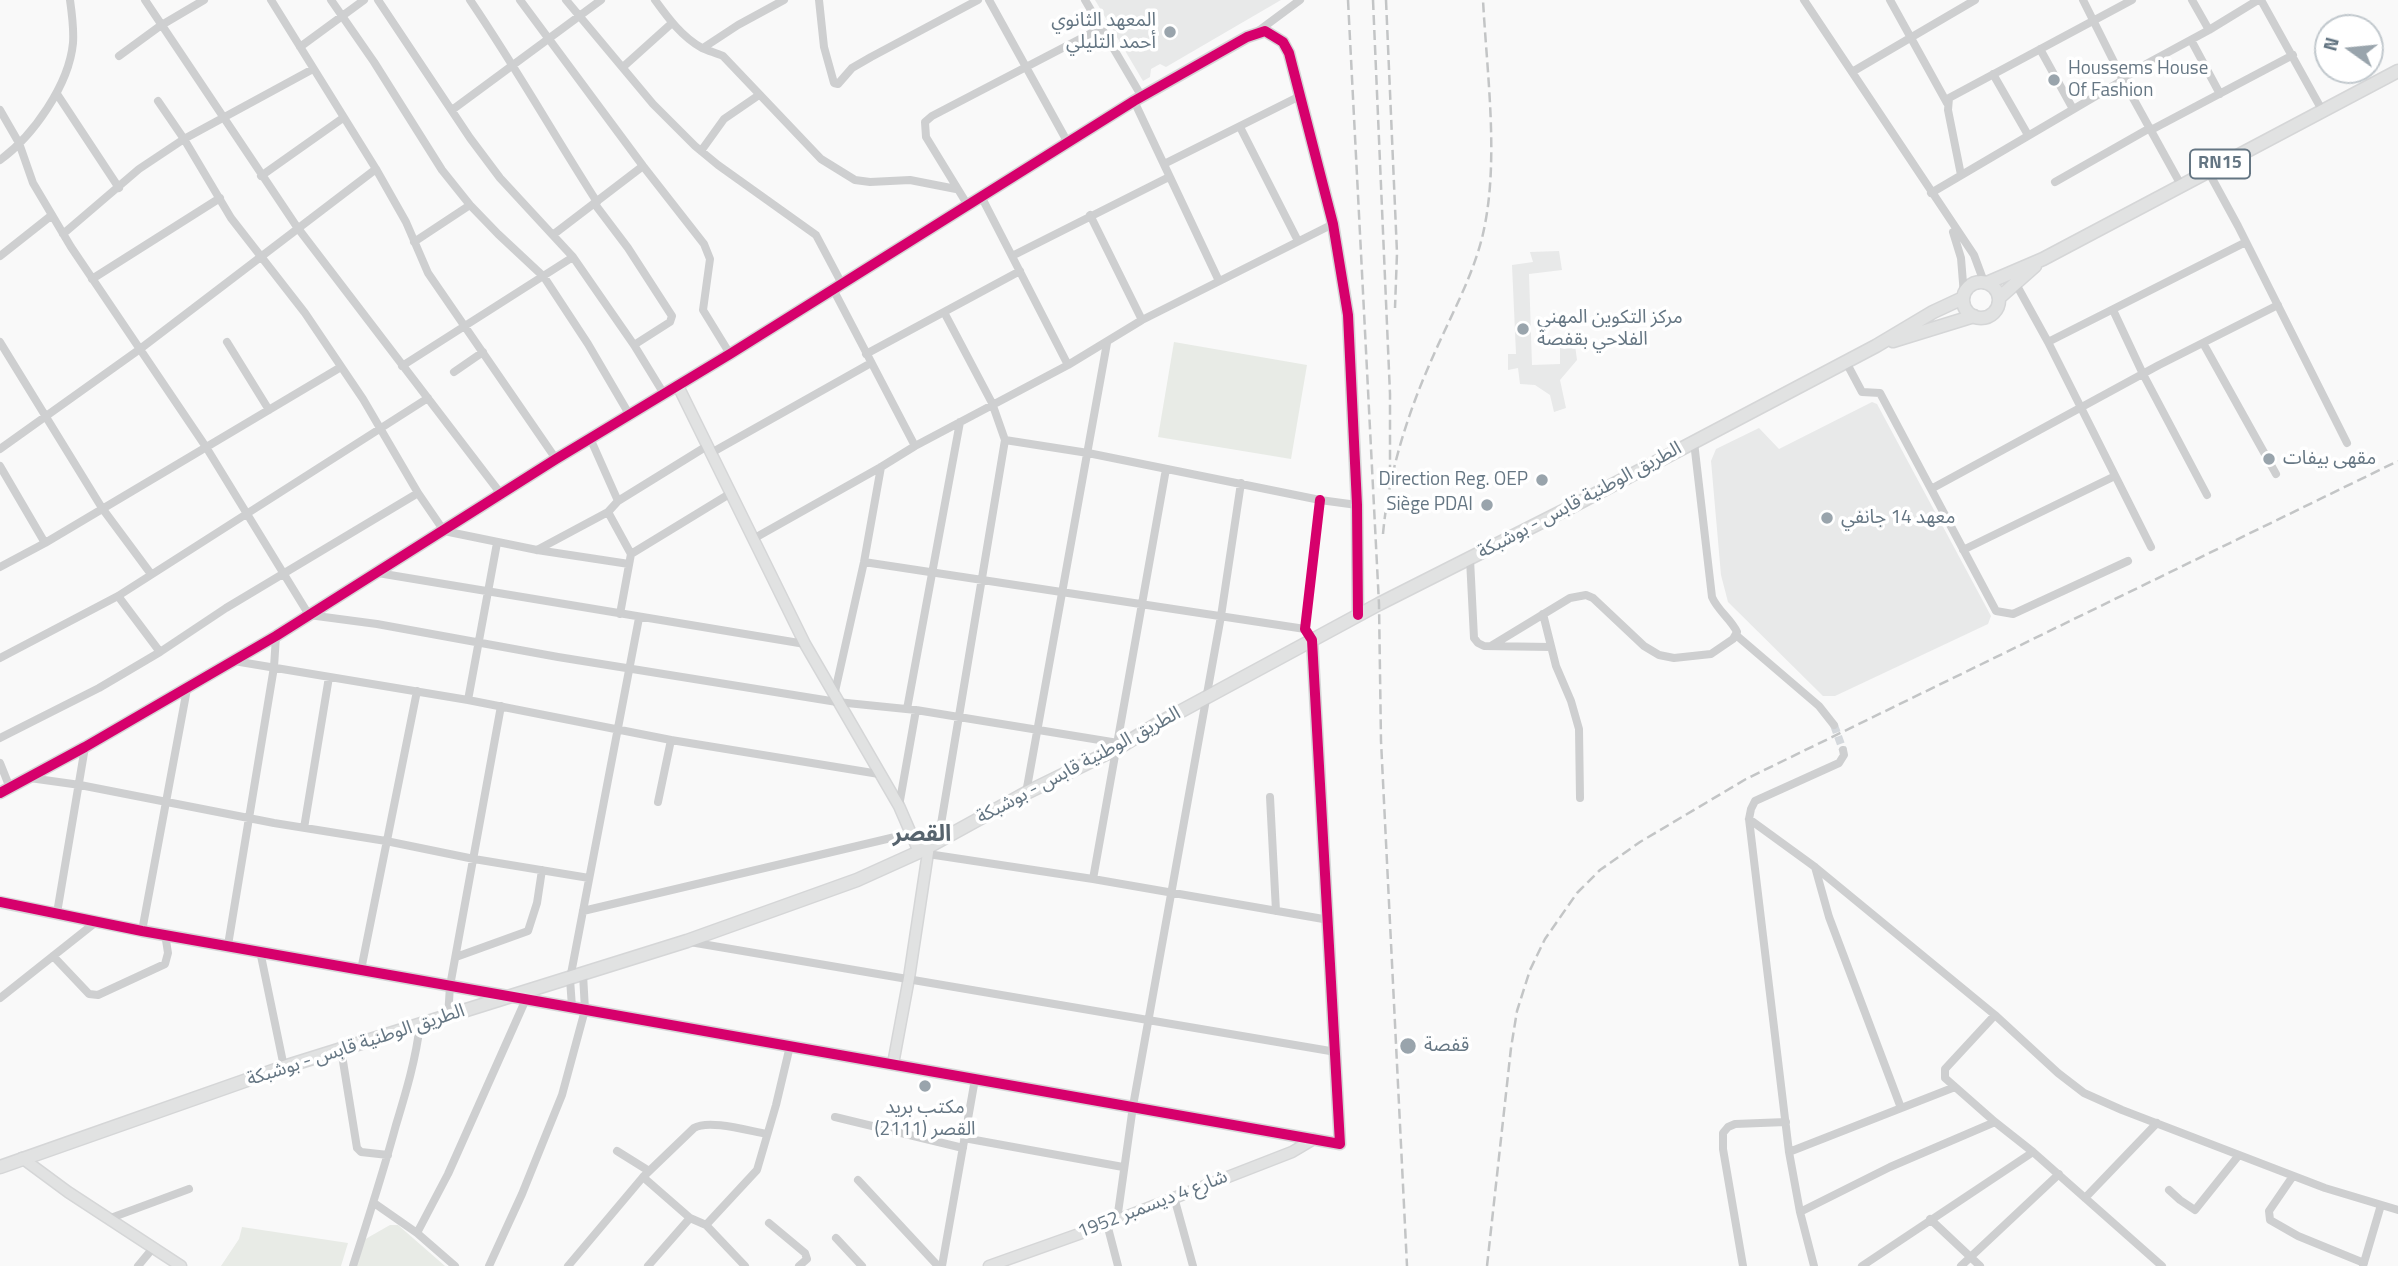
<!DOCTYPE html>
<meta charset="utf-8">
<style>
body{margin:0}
#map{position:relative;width:2398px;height:1266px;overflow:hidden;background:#f9f9f9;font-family:"Titillium Web",sans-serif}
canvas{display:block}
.north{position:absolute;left:2314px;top:14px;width:70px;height:70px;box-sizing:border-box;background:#fff;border:2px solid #c1c8cd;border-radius:50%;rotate:285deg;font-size:19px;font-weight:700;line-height:28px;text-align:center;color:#657683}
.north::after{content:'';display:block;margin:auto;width:24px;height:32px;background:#99a4ac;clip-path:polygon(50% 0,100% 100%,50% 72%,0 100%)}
</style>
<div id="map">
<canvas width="2398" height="1266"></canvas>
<div class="north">N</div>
</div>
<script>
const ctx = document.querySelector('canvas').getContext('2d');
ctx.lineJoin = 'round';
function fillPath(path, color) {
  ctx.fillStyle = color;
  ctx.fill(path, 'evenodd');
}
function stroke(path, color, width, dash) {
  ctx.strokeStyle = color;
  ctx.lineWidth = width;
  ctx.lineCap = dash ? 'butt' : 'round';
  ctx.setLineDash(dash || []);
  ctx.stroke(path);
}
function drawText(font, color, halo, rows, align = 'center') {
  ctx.font = font + ' "Titillium Web","Noto Sans Arabic",sans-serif';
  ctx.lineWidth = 7;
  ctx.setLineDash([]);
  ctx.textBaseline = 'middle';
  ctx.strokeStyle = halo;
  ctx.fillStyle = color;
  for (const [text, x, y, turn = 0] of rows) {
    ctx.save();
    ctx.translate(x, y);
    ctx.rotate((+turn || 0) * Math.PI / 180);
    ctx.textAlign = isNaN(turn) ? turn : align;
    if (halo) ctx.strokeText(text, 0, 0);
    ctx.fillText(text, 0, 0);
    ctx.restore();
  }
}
fillPath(new Path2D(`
 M1095,0H1281L1166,67L1160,64L1151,69L1150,77L1143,81Z
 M1559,251L1562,270L1529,274L1532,365L1560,364V338H1574L1577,360L1560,380L1566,408L1554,412L1550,395L1535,385L1520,384L1518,368L1508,370V354H1516L1512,265L1533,262L1530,252Z
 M1872,402L1877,404L1991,616L1988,624L1835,696H1823L1728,602L1721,575L1711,461L1716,449L1759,428L1779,449Z`), '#e8e9e9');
fillPath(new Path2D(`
 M1174,342L1307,365L1291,459L1158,437Z
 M390,1225H398L445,1266H354L362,1241Z
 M242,1227L348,1243L341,1266H221L239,1239Z`), '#e8ebe6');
stroke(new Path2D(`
 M1834,725L1843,750`), '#d4d8dc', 8, [8, 4]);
const secondary = new Path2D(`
 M678,386L805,644L899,806L919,852
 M0,793L85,747L276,636L556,459L730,354L1134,101L1247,37L1265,31L1283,42L1289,53L1333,224L1348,315L1357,505L1358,615
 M0,902L142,931L1340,1144L1312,640
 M893,1064L909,978L929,846
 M22,1158L68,1192L181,1266
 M989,1266L1107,1224L1292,1152L1314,1139`);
const primary = new Path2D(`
 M1963 300a18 18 0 1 1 36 0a18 18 0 1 1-36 0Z
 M1987,283L2043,259L2398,71
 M1999,298L2035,266
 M1893,341L1974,316
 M0,1167L284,1067L687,941L857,880L919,852L1026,793L1118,748L1159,723L1379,604L1571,507L1876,346L1933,312L1963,298`);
stroke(secondary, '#d5d6d7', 13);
stroke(primary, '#d5d6d7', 15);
stroke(new Path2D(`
 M145,0L297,227L501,494
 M271,0L376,169L406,222L428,273L556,459
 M331,0L374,62L442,170L470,205L498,234L544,277L588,344L629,414
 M378,0L470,138L500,178L573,257L634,345L664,394
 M470,0C515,66 554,135 597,202
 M520,0L643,166L704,244L710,259L703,310L730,354
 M566,0L653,104L695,146L718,165L816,235L842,284
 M655,0C668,18 682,37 702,48C709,51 716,53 723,56L821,159L855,180L870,182L910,180L956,189
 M819,0L824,47L834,83L838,84L852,68L871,57L978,0
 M989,0L1068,143
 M1085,0L1142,97
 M1804,0L1974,255L1984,282
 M1890,0L1947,103
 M2083,0L2123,80L2181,185
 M2192,0L2209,30
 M2261,0L2322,110
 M1257,32L1300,0
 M2191,40L2220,94
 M300,47L364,0
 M703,48L738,25L784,0
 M2040,49L2073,109
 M119,56L160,26L204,0
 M623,67L672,23
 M313,69L184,139L231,218L305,313L363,399L418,493L444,531L537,550L629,564
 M1852,72L1975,0
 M1993,74L2028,135
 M57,94L119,188
 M1134,101L1219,281
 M0,110L19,143L33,183L71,247L206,447L309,615L377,624L558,657L837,702L916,710L1118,743
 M452,110L601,0
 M1240,127L1298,241
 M2151,130L2293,55
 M701,151L724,119L759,95
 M0,160C33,136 69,85 73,43C74,29 72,14 70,0
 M1164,164L1300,96
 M2208,171L2238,226L2347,443
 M1961,175L1948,110L1949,98L2132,0
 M261,176L343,118
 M2055,182L2150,128
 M1931,193L2118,83L2137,69L2209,30L2258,0
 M981,196L1068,365
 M594,203L628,248L672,316L670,322L634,345
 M967,204L926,137L925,122L932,116L1101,28
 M1090,215L1142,320
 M1953,232L1961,258L1964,295
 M63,234L139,169L184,139L158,101
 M554,234L643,166
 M414,242L470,205
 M0,256L52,215
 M1012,256L1169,177
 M92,279L220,198
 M2016,284L2048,342L2151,547
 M833,289L915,446
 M2113,310L2143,374L2207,495
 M0,342L102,508L151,574
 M227,342L269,410
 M2048,342L2246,242
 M2203,343L2276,474
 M866,354L1020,271
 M1846,362L1862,392L1880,393L1996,611L2013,614L2128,561
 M402,366L573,257
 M454,372L483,352
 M590,438L618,501
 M1005,440L1088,453L1320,500L1357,505
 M0,449L140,349L376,169
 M711,453L871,363
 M0,466L45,543
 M1931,489L2159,365L2278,305
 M608,512L631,554L620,614
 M753,539L881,467L915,446L1068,365L1142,320L1333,224
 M537,550L608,512L618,501L707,446
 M1963,550L2115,476
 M631,554L731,493
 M1470,559L1474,638L1478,643L1484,646L1551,647
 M864,562L1305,629
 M0,567L45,543L341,367
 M378,573L805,644
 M118,596L160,652
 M1543,614L1556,666L1571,701L1579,729L1580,798
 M1736,635L1819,706L1834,725
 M1312,640L1305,629L1320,500
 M1491,646L1570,598L1586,595L1593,598L1644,646L1659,655L1674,658L1711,654L1733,639L1737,632C1731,619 1718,611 1712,597L1694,442
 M0,658L118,596L428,398
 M234,661L468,700L671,740L879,774
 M834,696L864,562L881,467
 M468,700L497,543
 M907,709L960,422
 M0,738L99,688L160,652L226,608L418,493
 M0,763L10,788
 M30,778L80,785L274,823L386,841L474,859L589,878
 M1026,793L1107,343
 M1270,797L1276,911
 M658,802L671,740
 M899,806L916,710
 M1749,819L1815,867L1995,1015L2058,1073L2084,1093L2122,1110L2325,1188L2398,1210
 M304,828L329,677
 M938,842L1005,440L992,403L945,314
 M928,854L1093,879L1329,920
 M1815,867L1829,917L1901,1108
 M1093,879L1166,469
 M583,911L912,833
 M57,913L85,747
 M142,931L187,689
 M690,942L1336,1052
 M228,945L274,667L276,636
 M260,951L284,1067
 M53,956L89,994L98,995L165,964L168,953L165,934
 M456,957L528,931L537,903L542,870
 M361,970L417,691
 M0,998L96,922
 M572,1007L570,979L639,618
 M1995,1015L1945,1069V1078L1995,1122L2033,1152L2162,1266
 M448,1017L450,986L501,706
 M341,1049L357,1148L361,1152L388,1155
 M835,1117L963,1148
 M964,1138L1123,1167
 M617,1151L649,1171
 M1789,1152L1955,1087
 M2293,1176L2269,1211L2270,1220L2298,1236L2364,1263
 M643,1177L690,1218L706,1225L757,1170L776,1105L790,1046
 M858,1180L938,1266
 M2169,1190L2180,1200L2195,1210L2239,1155
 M1174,1197L1193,1266
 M2085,1198L2157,1123
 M374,1203L417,1233L455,1266
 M1800,1212L1890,1167L1995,1122
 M108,1219L189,1189
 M1930,1219L1980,1266
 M1117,1220L1133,1106L1221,616L1241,483
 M769,1223L805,1253L807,1259L799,1266
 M1107,1224L1118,1266
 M706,1225L745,1266
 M417,1233L448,1174L526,999
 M836,1238L862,1266
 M138,1266L153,1248
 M353,1266C368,1219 383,1173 396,1125C406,1092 416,1059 420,1024
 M489,1266L522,1194L562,1095L585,1010L583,974
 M568,1266L643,1177L694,1128C709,1119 749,1131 767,1134
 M648,1266L690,1218
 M942,1266L975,1079
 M1743,1266L1723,1149V1133L1728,1127L1735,1124L1786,1122
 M1814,1266L1800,1212L1789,1152L1749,819L1751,809L1755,801L1839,763L1844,755L1843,750
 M1862,1266L2033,1152
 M1961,1266L2059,1174
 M2363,1266L2381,1205`), '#cecfd0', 8);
stroke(secondary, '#e1e2e2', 10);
stroke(primary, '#e1e2e2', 12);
stroke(new Path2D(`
 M1348,0L1379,604L1381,741L1407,1266
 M1373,0L1390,394V467
 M1386,0L1397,253L1395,308
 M1383,534C1388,476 1407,415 1431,361C1448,321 1471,281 1482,238C1500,165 1487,76 1483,0
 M1487,1266L1511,1048L1517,1011L1530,970L1545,939L1577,893L1600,870L1640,842L1746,779L2398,461`), '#c3c5c6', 2.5, [10, 5]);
stroke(new Path2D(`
 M0,793L85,747L276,636L556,459L730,354L1134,101L1247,37L1265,31L1283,42L1289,53L1333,224L1348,315L1357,505L1358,615
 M0,902L142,931L1340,1144L1312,640L1305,629L1320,500`), '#d6006c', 10);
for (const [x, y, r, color] of [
 [1170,32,7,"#99a4ac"],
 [2054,80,7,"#99a4ac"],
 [1523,329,7,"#99a4ac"],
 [2269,459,7,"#99a4ac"],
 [1542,480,7,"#99a4ac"],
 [1487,505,7,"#99a4ac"],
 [1827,518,7,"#99a4ac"],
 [1408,1046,9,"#99a4ac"],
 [925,1086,7,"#99a4ac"]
]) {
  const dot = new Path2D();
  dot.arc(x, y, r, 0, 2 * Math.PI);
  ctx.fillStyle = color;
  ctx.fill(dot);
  stroke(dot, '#fff', 2.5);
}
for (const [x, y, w] of [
 [2220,164,60]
]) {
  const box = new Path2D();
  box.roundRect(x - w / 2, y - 14.5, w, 29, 5);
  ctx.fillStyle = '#fff';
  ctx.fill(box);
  stroke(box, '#657683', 2);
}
drawText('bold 18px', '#657683', null, [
 ["RN15",2220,164]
]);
drawText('19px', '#657683', '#fff', [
 ["المعهد الثانوي",1156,21,"right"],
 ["أحمد التليلي",1156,43,"right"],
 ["Houssems House",2068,69],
 ["Of Fashion",2068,91],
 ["مركز التكوين المهني",1537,318],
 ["الفلاحي بقفصة",1537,340],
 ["مقهى بيفات",2283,459],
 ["Direction Reg. OEP",1528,480,"right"],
 ["Siège PDAI",1473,505,"right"],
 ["معهد 14 جانفي",1841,518],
 ["قفصة",1424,1046],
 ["مكتب بريد",925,1108,"center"],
 ["القصر (2111)",925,1130,"center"]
], 'left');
drawText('19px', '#657683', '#fff', [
 ["الطريق الوطنية قابس - بوشبكة",1580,501,-28],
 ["الطريق الوطنية قابس - بوشبكة",1079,766,-28],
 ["الطريق الوطنية قابس - بوشبكة",356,1046,-18],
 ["شارع 4 ديسمبر 1952",1153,1205,-21]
]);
drawText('bold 23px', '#57646e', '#fff', [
 ["القصر",922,835]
]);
</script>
